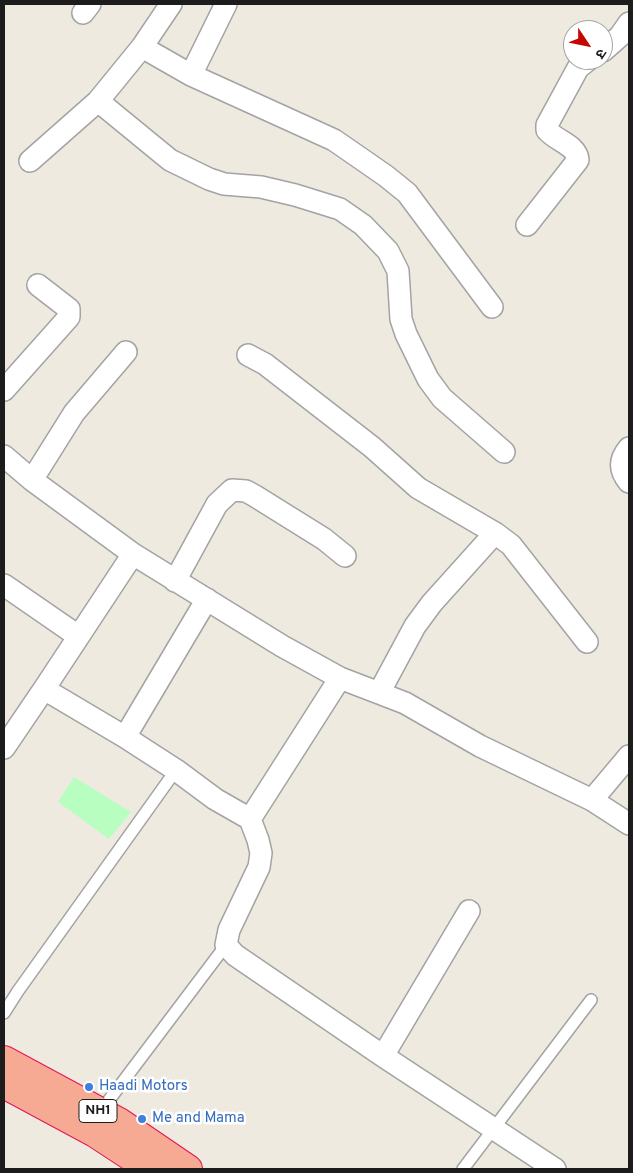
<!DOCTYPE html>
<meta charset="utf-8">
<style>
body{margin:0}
#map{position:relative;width:633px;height:1173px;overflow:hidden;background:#eeeae0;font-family:Overpass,"Noto Sans Devanagari",sans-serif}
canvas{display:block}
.frame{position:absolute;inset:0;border:5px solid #1c1c1c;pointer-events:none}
.north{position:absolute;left:563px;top:20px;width:50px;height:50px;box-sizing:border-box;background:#fff;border:1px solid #a4a4a4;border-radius:50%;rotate:124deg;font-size:14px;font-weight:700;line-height:20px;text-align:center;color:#1c1c1c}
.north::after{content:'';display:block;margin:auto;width:18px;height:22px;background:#c80600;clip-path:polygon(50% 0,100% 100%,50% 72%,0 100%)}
</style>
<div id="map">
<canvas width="633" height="1173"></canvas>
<div class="frame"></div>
<div class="north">उ</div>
</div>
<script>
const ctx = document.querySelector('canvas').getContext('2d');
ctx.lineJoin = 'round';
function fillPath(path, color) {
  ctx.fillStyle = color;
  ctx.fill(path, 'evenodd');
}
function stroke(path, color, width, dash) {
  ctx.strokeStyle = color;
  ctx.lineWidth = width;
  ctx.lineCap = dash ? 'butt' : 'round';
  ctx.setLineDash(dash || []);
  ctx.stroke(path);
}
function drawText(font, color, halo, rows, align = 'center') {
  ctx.font = font + ' Overpass,sans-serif';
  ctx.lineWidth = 5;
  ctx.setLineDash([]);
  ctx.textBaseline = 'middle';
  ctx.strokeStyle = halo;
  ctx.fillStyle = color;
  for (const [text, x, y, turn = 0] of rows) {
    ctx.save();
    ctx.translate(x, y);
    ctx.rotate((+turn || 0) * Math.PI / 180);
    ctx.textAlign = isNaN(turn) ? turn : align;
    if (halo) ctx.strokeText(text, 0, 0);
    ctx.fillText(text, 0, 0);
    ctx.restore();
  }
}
fillPath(new Path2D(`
 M74,777L131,812L109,839L58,802Z`), '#b8fec0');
const service = new Path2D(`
 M4,1013L18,991L176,770
 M100,1112L226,945
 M463,1169L591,1000`);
const minor = new Path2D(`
 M83,13L90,4
 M142,47L191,75L334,140L386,176L407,193L492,307
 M603,51L620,36L629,23
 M191,75L226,4
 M98,101L170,160L209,179L224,184L261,187L295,195L340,209L363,225L388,251L398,271L401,319L406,334L428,379L442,398L504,452
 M30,161L98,101L142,47L171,4
 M527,225L578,160C577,145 556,141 547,130V125L578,68L588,60
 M248,355L265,364L372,447L418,488L495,533L511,545L587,642
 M4,390L69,317V309L38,285
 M629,448C619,460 619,470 629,482
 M4,456L32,480L133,554L282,646L340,678L405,703L480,746L592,800L629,824
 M32,480L74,413L126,352
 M133,554L44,689L125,737L176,770L215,799L250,819L258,840L261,853L259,867L229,930L226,945L235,955L383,1056L555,1169
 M175,581L217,504L232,490L246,491L255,496L324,539L345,556
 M4,585L78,636
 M379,693L415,626L432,603L495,533
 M125,737L207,599
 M4,748L44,689
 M592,800L629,756
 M250,819L340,678
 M383,1056L469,911`);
const trunk = new Path2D(`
 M4,1060L119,1122L188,1169
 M4,1084L95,1133L150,1169`);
stroke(service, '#a3a3a3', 14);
stroke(minor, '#a3a3a3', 24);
stroke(trunk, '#e51455', 30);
stroke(service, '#fff', 11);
stroke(minor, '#fff', 21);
stroke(trunk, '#f6aa93', 28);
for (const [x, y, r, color] of [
 [89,1087,5,"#3f7fe0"],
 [142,1119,5,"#3f7fe0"]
]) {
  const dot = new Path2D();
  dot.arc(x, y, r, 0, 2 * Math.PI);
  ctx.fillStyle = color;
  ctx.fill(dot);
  stroke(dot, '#fff', 2);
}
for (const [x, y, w] of [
 [98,1111,38]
]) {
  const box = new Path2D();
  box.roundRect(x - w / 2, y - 11.5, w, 23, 4);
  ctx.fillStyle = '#fff';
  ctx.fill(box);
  stroke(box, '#1c1c1c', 1);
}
drawText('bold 14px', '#1c1c1c', null, [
 ["NH1",98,1111]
]);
drawText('15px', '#366cbe', '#fff', [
 ["Haadi Motors",99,1087],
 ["Me and Mama",152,1119]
], 'left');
</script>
